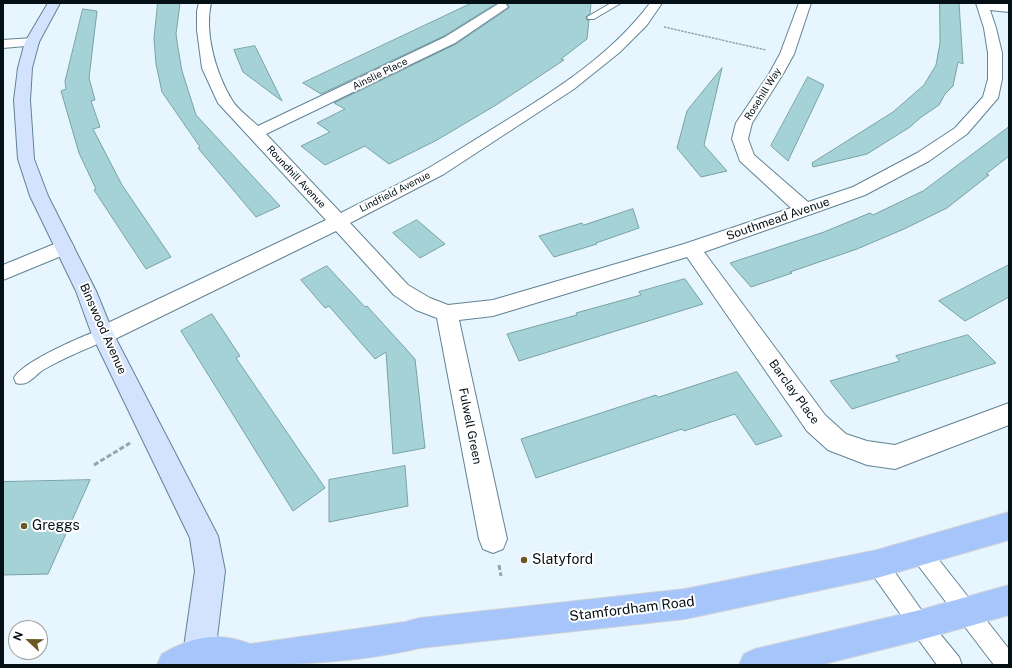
<!DOCTYPE html>
<style>
body{margin:0}
#map{position:relative;width:1012px;height:668px;overflow:hidden;background:#e7f6fe;font-family:"Public Sans",sans-serif}
canvas{display:block}
.frame{position:absolute;inset:0;border:4px solid #041016;pointer-events:none}
.north{position:absolute;left:8px;top:620px;width:40px;height:40px;box-sizing:border-box;background:#fff;border:1px solid #9b9fa2;border-radius:50%;rotate:292deg;font-size:11px;font-weight:700;line-height:16px;text-align:center;color:#041016}
.north::after{content:'';display:block;margin:auto;width:14px;height:18px;background:#695725;clip-path:polygon(50% 0,100% 100%,50% 72%,0 100%)}
</style>
<div id="map">
<canvas width="1012" height="668"></canvas>
<div class="frame"></div>
<div class="north">N</div>
</div>
<script>
const ctx = document.querySelector('canvas').getContext('2d');
ctx.lineJoin = 'round';
function fillPath(path, color) {
  ctx.fillStyle = color;
  ctx.fill(path, 'evenodd');
}
function stroke(path, color, width, dash) {
  ctx.strokeStyle = color;
  ctx.lineWidth = width;
  ctx.lineCap = dash ? 'butt' : 'round';
  ctx.setLineDash(dash || []);
  ctx.stroke(path);
}
function drawText(font, color, halo, rows, align = 'center') {
  ctx.font = font + ' "Public Sans",sans-serif';
  ctx.lineWidth = 4;
  ctx.setLineDash([]);
  ctx.textBaseline = 'middle';
  ctx.strokeStyle = halo;
  ctx.fillStyle = color;
  for (const [text, x, y, turn = 0] of rows) {
    ctx.save();
    ctx.translate(x, y);
    ctx.rotate((+turn || 0) * Math.PI / 180);
    ctx.textAlign = isNaN(turn) ? turn : align;
    if (halo) ctx.strokeText(text, 0, 0);
    ctx.fillText(text, 0, 0);
    ctx.restore();
  }
}
const building = new Path2D(`
 M158,3H180L176,34L178,48L182,71L196,115L280,206L256,217L198,148L200,147L162,92L156,64L154,39Z
 M472,3H497L444,36L321,94L303,83Z
 M507,3H591L590,14L586,17L587,20H589L587,39L561,59L564,60L496,105L437,140L389,164L365,146L325,165L301,146L330,132L317,123L345,109L334,103L456,44L509,8Z
 M940,3H959L963,64L958,62L953,86L945,94L939,105L920,118L910,127L867,154L813,167L812,163L893,112L924,85L936,65L940,43Z
 M83,9L97,11L89,78L95,100L91,101L100,127L93,129L122,185L171,257L146,269L94,190L96,189L79,153L61,91L66,89L65,82Z
 M255,46L282,101L243,72L234,50Z
 M722,68L704,145L727,171L701,177L677,148L687,111Z
 M808,77L824,85L788,161L771,146Z
 M1009,127V156L986,174L989,175L947,208L904,229L857,249L790,272L792,273L751,287L730,263L824,232L870,213L873,215L923,191Z
 M633,209L639,228L596,243L597,244L554,257L539,236L582,223L583,225Z
 M417,220L445,244L420,258L393,233Z
 M1009,265V297L965,321L939,301Z
 M327,266L365,307L367,306L415,359L425,448L393,454L386,352L375,359L329,306L325,308L301,280Z
 M685,279L703,304L519,361L507,334L577,315L576,313L641,295L639,292Z
 M212,314L240,356L236,358L325,488L293,511L181,331Z
 M968,335L996,363L852,409L830,381L900,361L896,356Z
 M737,372L782,436L756,445L735,414L684,431L682,429L536,478L521,439L656,395L658,397Z
 M405,466L408,506L329,522V480Z
 M90,480L48,574L3,575V482Z`);
fillPath(building, '#a5d2d6');
stroke(building, '#76a2a6', 1);
const lane = new Path2D(`
 M611,3H621L594,19H588L587,17Z
 M103,329L108,331L111,335L108,339C87,349 63,358 43,370C34,376 28,387 16,383L14,378C22,362 84,335 103,329Z
 M921,543L928,546L1009,649V665H994L914,560L911,553L914,546Z
 M877,554L884,557L927,618L959,657L962,665H937L913,632L870,571L867,564L870,557Z`);
const street = new Path2D(`
 M199,3H211C204,33 216,74 232,100C238,110 250,118 258,126L445,37L498,4H506L508,7L455,43L266,134L341,213C371,197 403,183 432,166C456,152 479,137 502,123C556,90 612,54 650,3H662L647,25L620,52L574,89L444,174L350,223L408,285L430,298L448,305L493,300L684,244L791,208L740,161L732,139L736,123L769,74L780,54L799,3H811L794,54L783,74L752,123L748,139L754,155L808,202L853,187L917,153L955,128L983,97L988,79V53L984,28L976,3L1009,4V12L990,10L996,28L1002,53V79L998,98L967,134L929,161L865,195L704,252L825,415L846,434L867,441L895,445L1009,403V425L895,469L867,465L828,450L807,431L687,257L493,316L459,320L507,539L503,549L493,553L483,549L479,539L437,318L416,310L394,295L336,231L111,341L103,344L95,341L92,335L95,329L326,220L218,103L202,68L197,30V11Z
 M32,38L37,39L39,42L37,45L3,48V40Z
 M64,240L71,242L74,247L71,252L3,280V265Z`);
const secondary = new Path2D(`
 M48,3H60L39,42L32,68L30,100L34,159L48,196L96,291L114,335L218,536L225,571L215,654L210,665H188L183,654L195,571L190,538L92,335L76,291L30,196L18,159L14,100L18,68L25,42Z`);
const primary = new Path2D(`
 M1009,512V540L877,578L685,619L420,648C335,668 245,665 157,665L162,654C191,637 218,631 250,644L405,622L420,618L685,589L877,550Z
 M1009,585V615L920,640L820,665H739L744,654L755,649L920,610Z`);
stroke(lane, '#618395', 2);
stroke(street, '#618395', 2);
stroke(secondary, '#618395', 2);
stroke(primary, '#d2d4d5', 2);
stroke(new Path2D(`
 M664,27L766,50`), '#95a3aa', 1.5, [2.5, 1]);
stroke(new Path2D(`
 M94,465L130,443
 M499,565L501,576`), '#95a3aa', 3, [5, 2.5]);
fillPath(lane, '#fff');
fillPath(street, '#fff');
fillPath(secondary, '#d3e2fd');
fillPath(primary, '#a6c6fb');
for (const [x, y, r, color] of [
 [24,526,4,"#695725"],
 [524,560,4,"#695725"]
]) {
  const dot = new Path2D();
  dot.arc(x, y, r, 0, 2 * Math.PI);
  ctx.fillStyle = color;
  ctx.fill(dot);
  stroke(dot, '#fff', 1.5);
}
drawText('10px', '#041016', '#fff', [
 ["Ainslie Place",380,74,-26],
 ["Rosehill Way",763,94,-58],
 ["Roundhill Avenue",296,177,47],
 ["Lindfield Avenue",395,192,-27]
]);
drawText('12px', '#041016', '#fff', [
 ["Southmead Avenue",778,219,-19],
 ["Binswood Avenue",103,329,66],
 ["Barclay Place",794,392,54],
 ["Fulwell Green",470,426,79]
]);
drawText('14px', '#041016', '#fff', [
 ["Greggs",32,526],
 ["Slatyford",532,560]
], 'left');
drawText('14px', '#041016', '#fff', [
 ["Stamfordham Road",632,609,-7]
]);
</script>
